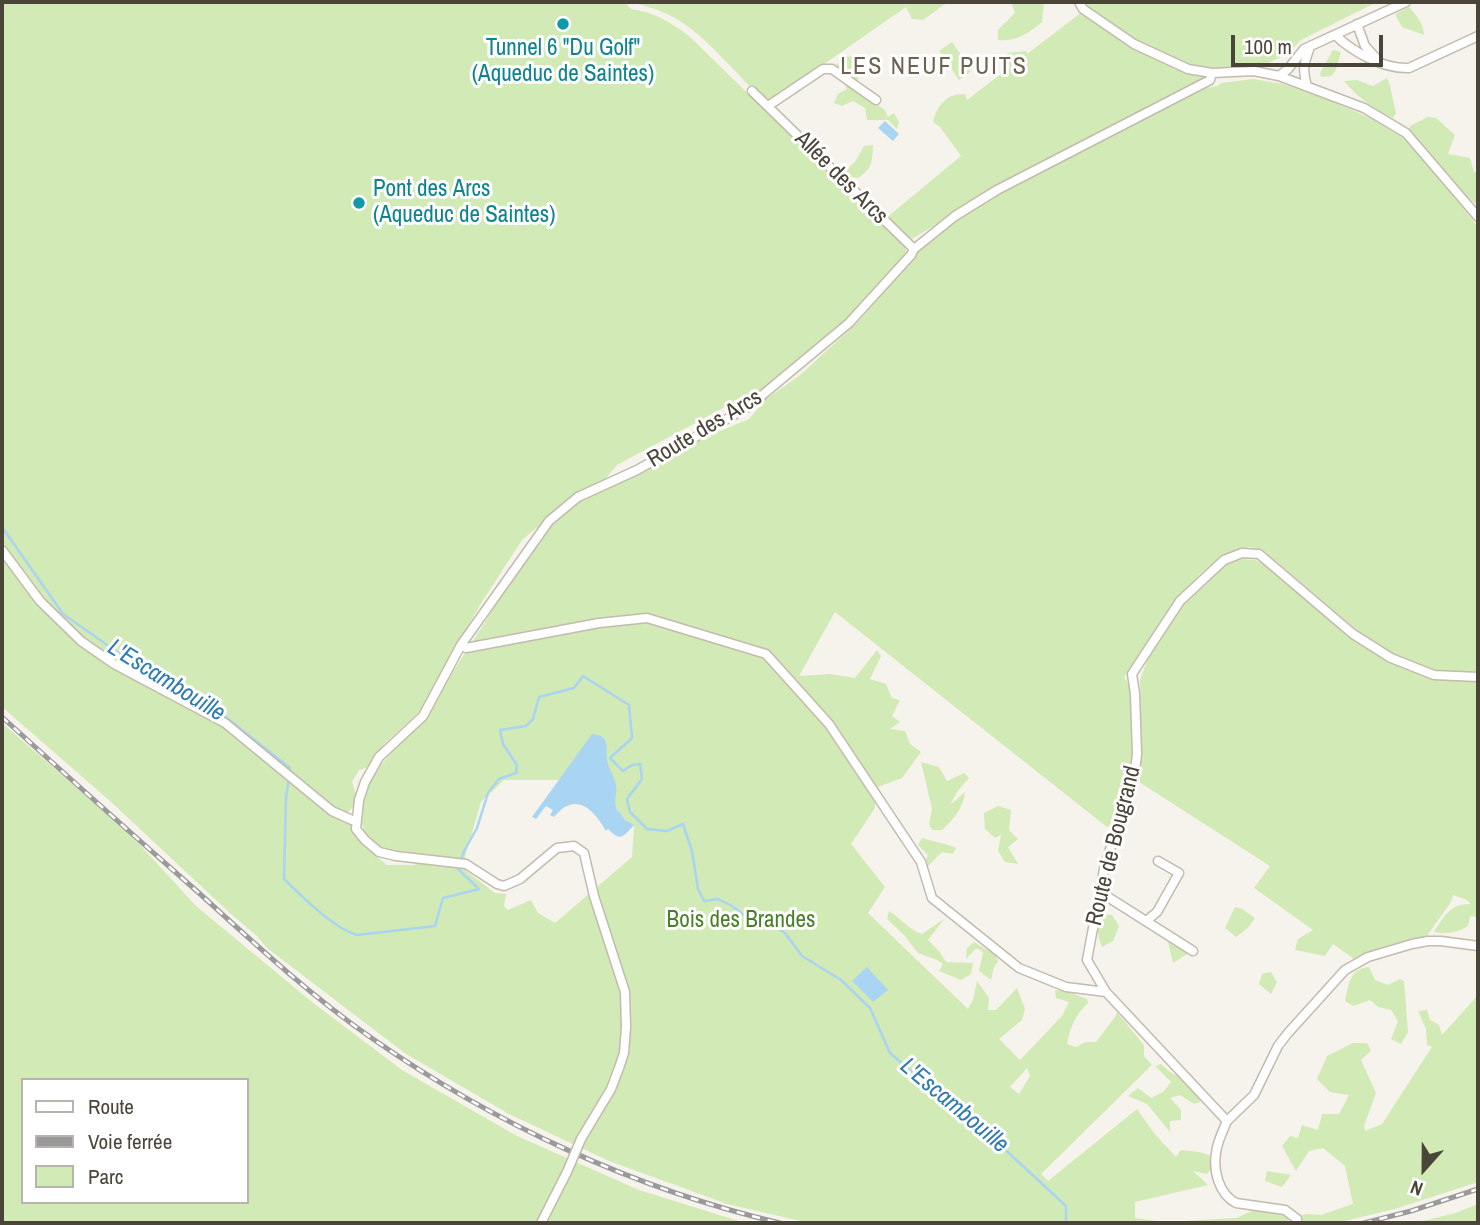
<!DOCTYPE html>
<meta charset="utf-8">
<style>
body{margin:0}
#map{position:relative;width:1480px;height:1225px;overflow:hidden;background:#f6f3ec;font-family:"Archivo Narrow",sans-serif}
canvas{display:block}
.frame{position:absolute;inset:0;border:4px solid #4b4439;pointer-events:none}
.legend{position:absolute;left:21px;top:1078px;width:228px;height:126px;box-sizing:border-box;background:#fff;border:2px solid #b7b4b0;margin:0;padding:9px 12px;list-style:none;font-size:21px;color:#4b4439}
.legend li{display:flex;align-items:center;gap:14px;height:35px}
.legend b{width:35px;border:2px solid #b7b4b0}
.north{position:absolute;left:1389px;top:1134px;width:70px;height:70px;-webkit-text-stroke:5px #fff;paint-order:stroke;rotate:201deg;font-size:19px;font-weight:700;line-height:28px;text-align:center;color:#4b4439}
.north::after{content:'';display:block;margin:auto;width:24px;height:32px;background:#4b4439;clip-path:polygon(50% 0,100% 100%,50% 72%,0 100%)}
.scale{position:absolute;left:1231px;top:35px;width:152px;height:32px;box-sizing:border-box;border:4px solid #4b4439;border-top:0;padding-left:9px;font-size:21px;line-height:24px;white-space:nowrap;color:#4b4439;-webkit-text-stroke:5px #fff;paint-order:stroke}
</style>
<div id="map">
<canvas width="1480" height="1225"></canvas>
<div class="frame"></div>
<ul class="legend">
<li><b style="height:9px;background:#fff"></b>Route</li>
<li><b style="height:9px;background:#9a9a9a"></b>Voie ferrée</li>
<li><b style="height:19px;background:#d2eab5"></b>Parc</li>
</ul>
<div class="north">N</div>
<div class="scale">100 m</div>
</div>
<script>
const ctx = document.querySelector('canvas').getContext('2d');
ctx.lineJoin = 'round';
function fillPath(path, color) {
  ctx.fillStyle = color;
  ctx.fill(path, 'evenodd');
}
function stroke(path, color, width, dash) {
  ctx.strokeStyle = color;
  ctx.lineWidth = width;
  ctx.lineCap = dash ? 'butt' : 'round';
  ctx.setLineDash(dash || []);
  ctx.stroke(path);
}
function drawText(font, color, halo, rows, align = 'center') {
  ctx.font = font + ' "Archivo Narrow",sans-serif';
  ctx.lineWidth = 6;
  ctx.setLineDash([]);
  ctx.textBaseline = 'middle';
  ctx.strokeStyle = halo;
  ctx.fillStyle = color;
  for (const [text, x, y, turn = 0] of rows) {
    ctx.save();
    ctx.translate(x, y);
    ctx.rotate((+turn || 0) * Math.PI / 180);
    ctx.textAlign = isNaN(turn) ? turn : align;
    if (halo) ctx.strokeText(text, 0, 0);
    ctx.fillText(text, 0, 0);
    ctx.restore();
  }
}
fillPath(new Path2D(`
 M2,2H625L631,9C654,12 670,22 688,35L905,247L907,254L866,299L849,323L750,409L739,407L738,400L617,465L596,490L624,478L701,439L749,419L766,399L799,376L859,321L909,263C925,239 952,226 974,208C979,203 984,197 989,192L912,239L903,234L885,219L961,156L940,127L933,122C937,105 947,93 965,94L967,100L1010,67L1007,53L1027,51V54L1086,9L1067,2H1373V4L1301,40C1276,70 1234,69 1200,82L1207,88L1217,86L1222,83L1253,79L1283,84L1331,101L1372,119L1403,138L1437,175L1478,227V673H1450L1432,670L1406,661L1364,636L1263,550L1249,547L1225,554L1200,574L1171,610L1124,677L1132,689L1134,756L1131,778L1119,817L1114,824L1107,827L835,612L799,676L830,674L855,678L877,650L881,656L870,679L886,684L892,698L900,700L892,716L900,722L890,729L905,731L910,744L921,752L902,778L875,788V808L851,844L885,887L868,913L968,1009L973,1000L977,981L989,998L988,1010H996L1017,988L1025,1009L1022,1020L999,1039L1020,1060L1062,1016L1069,1002L1056,998L1055,990L1066,991L1087,999L1088,1003C1075,1015 1070,1028 1067,1044L1076,1047L1086,1042H1096L1115,1017L1117,1012L1144,1045V1056L1152,1065L1041,1174L1048,1181L1137,1109L1154,1133L1176,1157L1181,1150L1199,1152L1212,1156L1213,1166L1207,1174L1193,1171L1208,1185L1135,1202V1218L1166,1222L1236,1218L1263,1206L1281,1209L1288,1218V1223H809L727,1204L609,1161L509,1114L406,1054L267,948L257,936L231,914L110,801L2,707ZM558,510L529,544L487,619L416,729L396,747L381,765L366,789L361,817L364,832L373,843L394,853L421,857L415,865H387L362,845L350,824L330,814L336,810L345,814C360,804 357,797 352,782L359,770L369,767L383,745L420,711L480,605L522,540ZM592,735L616,787L614,800L618,813L620,812L625,820L634,826L632,857L555,923L538,913L531,900L508,910L504,906L506,894L495,893L465,870L464,860L481,802L504,780H559ZM1027,1068L1030,1076L1019,1094L1010,1087Z
 M630,2H948L923,20L912,19L906,7L774,99C759,100 750,86 740,76C720,56 700,32 675,18C661,10 646,6 630,2Z
 M1011,2H1044L1042,22C1029,33 1016,42 998,40V30L1015,13Z
 M1409,7C1416,15 1424,24 1424,35L1402,27L1395,14Z
 M952,42L971,69L969,73L959,80L939,51Z
 M1333,50L1341,52L1336,70L1331,76L1321,77L1320,73Z
 M857,56L862,64L860,74L857,82L862,94L885,110L888,117L894,113L899,122L897,129L888,120H867L865,108L853,101L842,106L834,103L838,94L847,89L836,67L841,57Z
 M1387,78L1390,86L1396,113L1393,118C1375,110 1357,97 1344,81L1357,80L1373,86Z
 M1428,117L1436,118L1455,135L1448,154L1470,158L1474,172H1478V205L1467,198L1409,132L1410,126Z
 M873,145C872,162 873,168 858,178L846,176V170L855,162L864,146Z
 M1243,559L1255,560L1270,567L1315,606L1412,670L1441,680H1478V919V917L1470,916L1468,926C1457,933 1447,934 1434,932C1444,916 1451,903 1471,904L1467,900L1453,895L1451,902L1424,940L1354,959L1333,944L1325,956L1295,950L1298,939L1313,930L1254,888L1270,866L1139,782L1142,756L1140,680L1155,640L1171,619L1205,579L1226,563Z
 M2,723L130,834L196,906L312,1002L402,1070L517,1136L639,1190L745,1223H2ZM23,1080H247V1202H23Z
 M921,762L939,767L947,781L964,773L969,778L957,792L950,805L965,792C964,807 953,820 942,830H932L929,824L932,809Z
 M998,806L1011,810L1009,830L1018,839L1008,847L1018,864L1005,862L998,851L1001,835L995,838L985,829L984,813Z
 M922,838C934,842 945,843 956,848L953,854L942,852L926,868L924,864L928,855L918,845Z
 M1235,907L1242,909L1255,918L1248,928L1236,937L1225,928Z
 M889,911C903,920 907,928 922,934L944,919L928,940L939,951L946,962L973,963L971,974L961,980L939,971L943,964L937,960L918,953L904,935L887,919Z
 M1103,914L1112,915L1119,926L1113,941L1102,947C1097,935 1096,926 1103,914Z
 M1167,938L1185,950L1187,954L1173,963Z
 M974,942L985,949L995,953L998,962L994,967L991,980L979,971L983,953L979,949H975L966,959L967,948Z
 M1369,967L1375,980L1388,985L1400,979L1404,981L1408,1032L1401,1044L1391,1039L1398,1021L1391,1010L1378,1007L1370,1000L1353,1006L1345,1001C1349,984 1349,969 1369,967Z
 M1271,972L1277,982L1271,994L1259,984L1262,974Z
 M1478,995V1182L1398,1208L1337,1223H1300L1298,1217L1306,1214L1321,1215L1353,1204L1345,1166L1323,1148L1309,1151L1296,1171L1282,1146L1290,1136L1298,1138L1302,1125L1318,1130L1322,1114H1339L1349,1095L1330,1092L1317,1079L1327,1056L1353,1043H1367L1371,1051L1361,1060L1376,1093L1364,1126L1365,1131L1382,1124L1432,1047L1427,1045L1426,1029L1418,1011L1427,1010L1430,1020L1439,1025L1442,1035Z
 M1161,1064L1170,1072L1180,1077L1200,1098V1102L1194,1104L1180,1095L1170,1098L1181,1110V1120L1170,1121V1132L1147,1104L1128,1096L1138,1088L1151,1098L1163,1092L1171,1082L1155,1066Z
 M1267,1171L1291,1175L1282,1187L1265,1181Z
 M1478,1204V1223H1415L1455,1213Z`), '#d2eab5');
fillPath(new Path2D(`
 M885,121L899,134L893,141L878,128Z
 M592,734C613,736 604,750 608,764C610,771 615,778 616,785C618,796 612,799 618,812L619,811L625,820L634,825C623,837 621,842 608,829L606,831C593,808 575,791 554,817L550,815L553,810L546,806L536,819L532,817Z
 M867,967L888,990L873,1002L852,981Z`), '#a9d4f2');
stroke(new Path2D(`
 M2,527L63,614L130,661L208,703L290,768L289,771
 M289,778L286,798L284,879C303,897 333,928 357,935L435,926L443,898L479,889L458,869L464,851L477,828L488,793L499,779L516,773L517,765L503,744L500,730L526,726L533,719L539,697L574,688L583,676L629,705L632,738L610,758L623,771L632,765L640,764L642,779L627,799L630,812L647,829L667,831L683,824L692,851L698,889L704,901L718,899L732,906L746,917L764,919L785,933L802,956L841,980L870,1008L890,1053L927,1085L984,1130L1066,1206V1223`), '#a9d4f2', 2.5);
const street = new Path2D(`
 M1079,2L1083,9L1134,44L1188,69L1212,73L1254,71L1279,76L1364,108L1406,133L1478,217
 M1357,24L1365,46L1376,58
 M1335,35C1353,52 1383,69 1409,68L1478,36
 M1279,76L1288,69L1304,49L1406,2
 M1307,86C1302,69 1304,63 1310,47
 M752,91L914,249
 M768,106L823,69H832L876,100
 M2,550L40,601L81,641L114,664L225,723L332,811L352,820H357
 M461,645L466,648L599,623L647,618L766,654L829,724L921,862L932,898L1019,968L1066,987L1106,992L1227,1121L1254,1095L1278,1046L1288,1033L1345,970L1368,957L1412,944L1428,941H1441L1478,946
 M1100,892L1193,951
 M1146,921L1157,912L1179,873L1158,861
 M1106,992L1087,960L1105,864L1134,779L1137,754L1135,694L1132,674L1180,601L1224,560L1242,553L1259,554L1353,634L1391,658L1434,675L1478,677
 M1227,1121C1223,1131 1217,1142 1216,1153C1213,1171 1219,1194 1236,1203L1285,1210L1297,1219
 M581,1139L611,1089L619,1068L624,1053L626,1027L625,992L594,896L584,853L574,846L557,848L520,879L504,886L497,884L466,864L396,856L379,852L365,840L356,829L359,800L365,782L379,757L423,716L461,645L549,521L578,497L637,470L748,407L849,323L911,255L914,249L955,216L997,190L1210,80L1212,73
 M541,1223L567,1172`);
stroke(street, '#c2bbae', 11);
stroke(street, '#fff', 8);
const rail = new Path2D(`
 M2,717C67,776 133,835 199,893C255,944 311,996 373,1039C495,1124 635,1189 780,1223
 M1364,1223L1411,1211L1478,1189`);
stroke(rail, '#9a9a9a', 5);
stroke(rail, '#fff', 2.5, [8]);
const streetBridge = new Path2D(`
 M567,1172L581,1139`);
stroke(streetBridge, '#c2bbae', 11, []);
stroke(streetBridge, '#fff', 8);
for (const [x, y, r, color] of [
 [563,24,7,"#0f9aa8"],
 [359,203,7,"#0f9aa8"]
]) {
  const dot = new Path2D();
  dot.arc(x, y, r, 0, 2 * Math.PI);
  ctx.fillStyle = color;
  ctx.fill(dot);
  stroke(dot, '#fff', 2.5);
}
drawText('23px', '#0d838f', '#fff', [
 ["Tunnel 6 \"Du Golf\"",563,49],
 ["(Aqueduc de Saintes)",563,75],
 ["Pont des Arcs",373,190,"left"],
 ["(Aqueduc de Saintes)",373,216,"left"]
]);
drawText('23px', '#4b4439', '#fff', [
 ["Allée des Arcs",841,178,45],
 ["Route des Arcs",705,429,-31],
 ["Route de Bougrand",1114,846,-76]
]);
drawText('23px', '#4a7f2a', '#fff', [
 ["Bois des Brandes",741,921]
]);
ctx.letterSpacing = '2px';
drawText('24px', '#6e6250', '#fff', [
 ["LES NEUF PUITS",934,68]
]);
ctx.letterSpacing = '0px';
drawText('italic 24px', '#2e7ab2', '#fff', [
 ["L'Escambouille",166,681,32],
 ["L'Escambouille",954,1106,40]
]);
</script>
